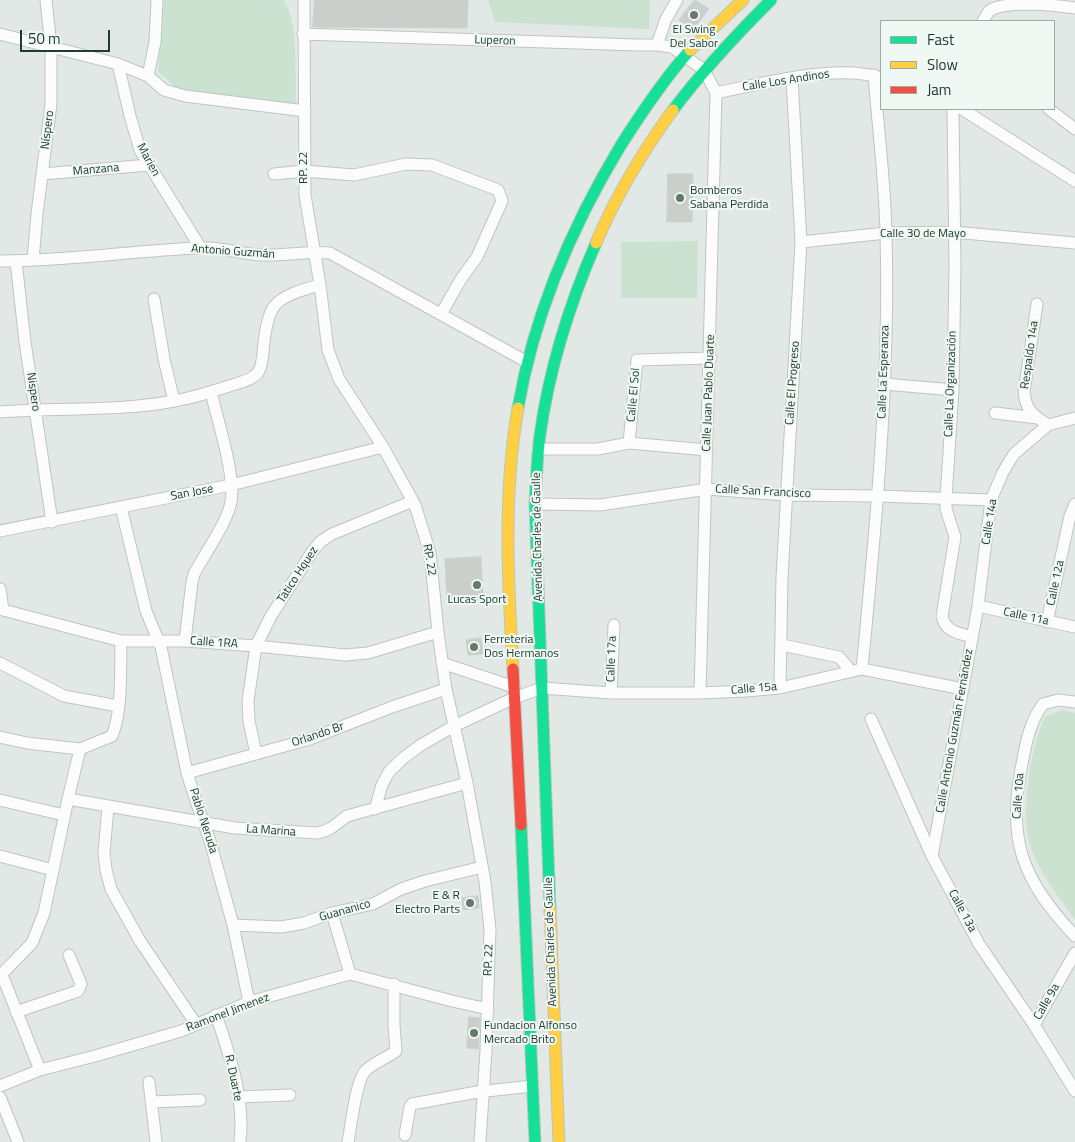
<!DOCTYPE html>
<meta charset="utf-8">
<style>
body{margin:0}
#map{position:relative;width:1075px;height:1142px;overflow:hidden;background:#e2e8e5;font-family:"Titillium Web",sans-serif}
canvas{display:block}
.legend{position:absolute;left:880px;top:20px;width:175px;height:90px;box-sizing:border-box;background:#f0f8f3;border:1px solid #9dada5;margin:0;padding:6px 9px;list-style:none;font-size:15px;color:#203c31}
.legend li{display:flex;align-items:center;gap:10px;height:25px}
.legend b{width:25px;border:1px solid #9dada5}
.scale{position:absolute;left:20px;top:30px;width:90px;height:22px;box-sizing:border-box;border:2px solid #203c31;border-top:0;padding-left:6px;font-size:15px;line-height:18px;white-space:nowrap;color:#203c31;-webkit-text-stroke:4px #f0f8f3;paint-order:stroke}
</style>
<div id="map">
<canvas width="1075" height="1142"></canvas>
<ul class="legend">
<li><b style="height:6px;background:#16e098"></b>Fast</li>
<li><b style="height:6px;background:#ffcf43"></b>Slow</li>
<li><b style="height:6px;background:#f24e42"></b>Jam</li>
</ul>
<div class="scale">50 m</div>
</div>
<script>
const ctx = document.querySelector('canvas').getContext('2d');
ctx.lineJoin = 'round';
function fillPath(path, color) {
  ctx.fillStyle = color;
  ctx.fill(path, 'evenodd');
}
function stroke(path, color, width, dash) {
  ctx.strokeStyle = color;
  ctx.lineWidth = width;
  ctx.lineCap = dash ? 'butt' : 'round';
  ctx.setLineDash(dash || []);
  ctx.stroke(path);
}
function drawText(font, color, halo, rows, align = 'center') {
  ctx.font = font + ' "Titillium Web",sans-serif';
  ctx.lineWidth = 4;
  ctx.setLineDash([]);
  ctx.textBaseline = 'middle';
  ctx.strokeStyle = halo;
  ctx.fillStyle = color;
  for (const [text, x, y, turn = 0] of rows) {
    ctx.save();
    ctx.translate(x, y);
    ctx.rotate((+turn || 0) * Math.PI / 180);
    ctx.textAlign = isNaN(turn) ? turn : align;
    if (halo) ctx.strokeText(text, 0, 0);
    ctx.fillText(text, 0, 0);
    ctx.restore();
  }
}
fillPath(new Path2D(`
 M164,0H283C299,19 295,79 296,105L179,91L158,71Z
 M488,0H650L649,29L495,22Z
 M698,241L697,298H621V242Z
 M1062,710L1075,713V920C1059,896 1038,872 1030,844C1020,814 1031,745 1045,717Z`), '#cae2cf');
const building = new Path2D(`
 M315,0H468L467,28L313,27Z
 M695,0L709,9L692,31L679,20Z
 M668,174H693L692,222H667Z
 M481,557L483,600L447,602L445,559Z
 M481,638L483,654L468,655L466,640Z
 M478,896L479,908L463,910L462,898Z
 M469,1017L480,1018L478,1049L467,1048Z`);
fillPath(building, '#cacfcc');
stroke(building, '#cbd1ce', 1);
const street = new Path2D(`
 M304,0L305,195L320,285L328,350L339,379L383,447L415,505L430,553L438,632L446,689L467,783L485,882L490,929L486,1050L480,1142
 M983,21C985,18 987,14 989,11C1005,0 1054,5 1075,8
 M0,34L118,64L148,76L164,90L185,96L305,111
 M303,34L637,45H657L672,47L704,70L716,93C762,84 836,63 881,78
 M657,45L666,19L677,0
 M118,64L130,116L140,150L200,247
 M148,76L155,42L157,0
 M953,109L955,266L953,390L946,498V509L955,537L942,616C945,632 959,633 972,637
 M962,109L1075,181
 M1049,109L1075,129
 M42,174L149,165
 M274,174L304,171L354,175L406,164L432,165L498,190L502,201L477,257L461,279L441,314
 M801,242L886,233L953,232L1075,243
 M33,260L37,214L51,104V47L46,0
 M0,261C66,261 132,251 197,248C218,246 240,254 261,255C285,256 307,251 330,253L527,362
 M16,261L25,342L52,522
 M154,299L164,359L174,401
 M1037,304L1024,392C1026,411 1033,415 1048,425
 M885,384L953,390
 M0,412C58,407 117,412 174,401C193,398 211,392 229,386C238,383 250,381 257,374C262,368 262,360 263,353C264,339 266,320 273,308C281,295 305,289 320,285
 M995,413L1038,418
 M629,443L637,360L711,358
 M538,449H598L629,443L707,450
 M535,504L600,505L707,489L786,495L878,496L991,500
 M121,507L146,611L161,647L187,773L196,801L210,841L233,925L249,1002
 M0,531L231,485L383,447
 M0,589L3,610L121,641H185L256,646L345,655L368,653L438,632
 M978,606L1075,627
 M1047,622L1070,516L1075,504
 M185,641L192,582L194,574C204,555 228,521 231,502C236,476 217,419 211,392
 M782,645L839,657L851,671
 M0,663L64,696L118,706
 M442,663L514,687
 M862,669C876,524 890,379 886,234C885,181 878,128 874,75
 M780,688L782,577L801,242L792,78
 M611,693L614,625
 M700,693C707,493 712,293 716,93
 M1075,702L1058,700L1043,704C1030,722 1026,742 1022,764C1006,840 1023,881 1075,936
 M871,719L932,856L979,944L1034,1025L1075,1091
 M0,737L27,743L80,749L112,736C123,709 120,670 121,641
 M256,754L249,721L248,701L256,646L271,616L312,552L320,542L332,534L413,501
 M187,773L310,739L392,707L446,689
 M68,799L235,828L317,833C330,831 336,824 347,816L467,783
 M0,800L64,815
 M108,807L104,853L106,870L111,889L140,941L196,1024
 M375,809L382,785L389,772L402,759L421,745L454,726L514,698L542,688L611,693H700L746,691L780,688L862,669L963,689
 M0,856L53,870
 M932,856L978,606L991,500L1003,472L1014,454L1048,425L1075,418
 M332,913L350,974
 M233,925L281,927L304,923L332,913L373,904L401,889L425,881L482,867
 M2,975L40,1070
 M0,976L32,943L44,913L68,799L80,749
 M16,1012L78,991L81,984L69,955
 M216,1015C230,1056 245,1098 240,1142
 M1034,1025L1075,953
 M149,1082L156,1142
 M0,1086L40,1070L95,1056L181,1031L249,1002L350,974L452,1001L488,1009
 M0,1097L18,1142
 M239,1097L290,1095
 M152,1102L200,1100
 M405,1135L410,1107L412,1104L477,1092L533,1086
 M348,1142C351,1127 356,1079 366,1070C375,1062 387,1058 396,1051L394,1025V984`);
const fast = new Path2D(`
 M673,110C703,70 736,35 771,0
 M518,408C534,314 572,226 621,145C642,112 664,79 690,50
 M521,825L535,1142
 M550,908L535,504C536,481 537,458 540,435C549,370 570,303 596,243`);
const slow = new Path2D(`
 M690,50L743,0
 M596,243C616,196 643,151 673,110
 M513,669C508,583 503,493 518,408
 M550,908L559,1142`);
const jam = new Path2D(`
 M513,669L521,825`);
stroke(street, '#bfc5c2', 13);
stroke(fast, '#bbc5c1', 13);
stroke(slow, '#bbc5c1', 13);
stroke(jam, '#bbc5c1', 13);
stroke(street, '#fbfcfb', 11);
stroke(fast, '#16e098', 11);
stroke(slow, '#ffcf43', 11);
stroke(jam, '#f24e42', 11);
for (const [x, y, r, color] of [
 [694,15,5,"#647870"],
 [680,198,5,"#647870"],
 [477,585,5,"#647870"],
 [474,647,5,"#647870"],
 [470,903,5,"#647870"],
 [474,1033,5,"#647870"]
]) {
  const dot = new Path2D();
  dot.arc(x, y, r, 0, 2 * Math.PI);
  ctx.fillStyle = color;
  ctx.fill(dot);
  stroke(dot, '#f0f8f3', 2);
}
drawText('12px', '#203c31', '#f0f8f3', [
 ["El Swing",694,30,"center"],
 ["Del Sabor",694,44,"center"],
 ["Bomberos",690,191],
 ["Sabana Perdida",690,205],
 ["Lucas Sport",477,600,"center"],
 ["Ferreteria",484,640],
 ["Dos Hermanos",484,654],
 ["E & R",460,896,"right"],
 ["Electro Parts",460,910,"right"],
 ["Fundacion Alfonso",484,1026],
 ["Mercado Brito",484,1040]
], 'left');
drawText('12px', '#203c31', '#f0f8f3', [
 ["Luperon",495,41,2],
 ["Calle Los Andinos",786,81,-9],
 ["Níspero",48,130,-83],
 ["Marien",148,160,62],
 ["RP. 22",304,168,-90],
 ["Manzana",96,170,-5],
 ["Calle 30 de Mayo",923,234],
 ["Antonio Guzmán",233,252,4],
 ["Respaldo 14a",1030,355,-82],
 ["Calle La Esperanza",884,372,-88],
 ["Calle El Progreso",793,383,-86],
 ["Calle La Organización",951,384,-88],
 ["Nispero",33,392,82],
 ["Calle Juan Pablo Duarte",709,393,-88],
 ["Calle El Sol",634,395,-85],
 ["Calle San Francisco",763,492,3],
 ["San Jose",192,493,-11],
 ["Calle 14a",990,522,-81],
 ["Avenida Charles de Gaulle",538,537,-91],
 ["RP. 22",429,560,80],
 ["Tatico Hquez",298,575,-57],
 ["Calle 12a",1056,583,-78],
 ["Calle 11a",1026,617,12],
 ["Calle 1RA",214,643,4],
 ["Calle 17a",612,659,-88],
 ["Calle 15a",754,689,-5],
 ["Calle Antonio Guzmán Fernández",955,731,-80],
 ["Orlando Br",318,735,-19],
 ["Calle 10a",1019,796,-86],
 ["Pablo Neruda",203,821,72],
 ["La Marina",271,831,4],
 ["Guananico",345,911,-16],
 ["Calle 13a",962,911,62],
 ["Avenida Charles de Gaulle",551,942,-92],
 ["RP. 22",489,960,-88],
 ["Calle 9a",1047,1002,-60],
 ["Ramonel Jimenez",228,1013,-21],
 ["R. Duarte",233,1078,78]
]);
</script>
